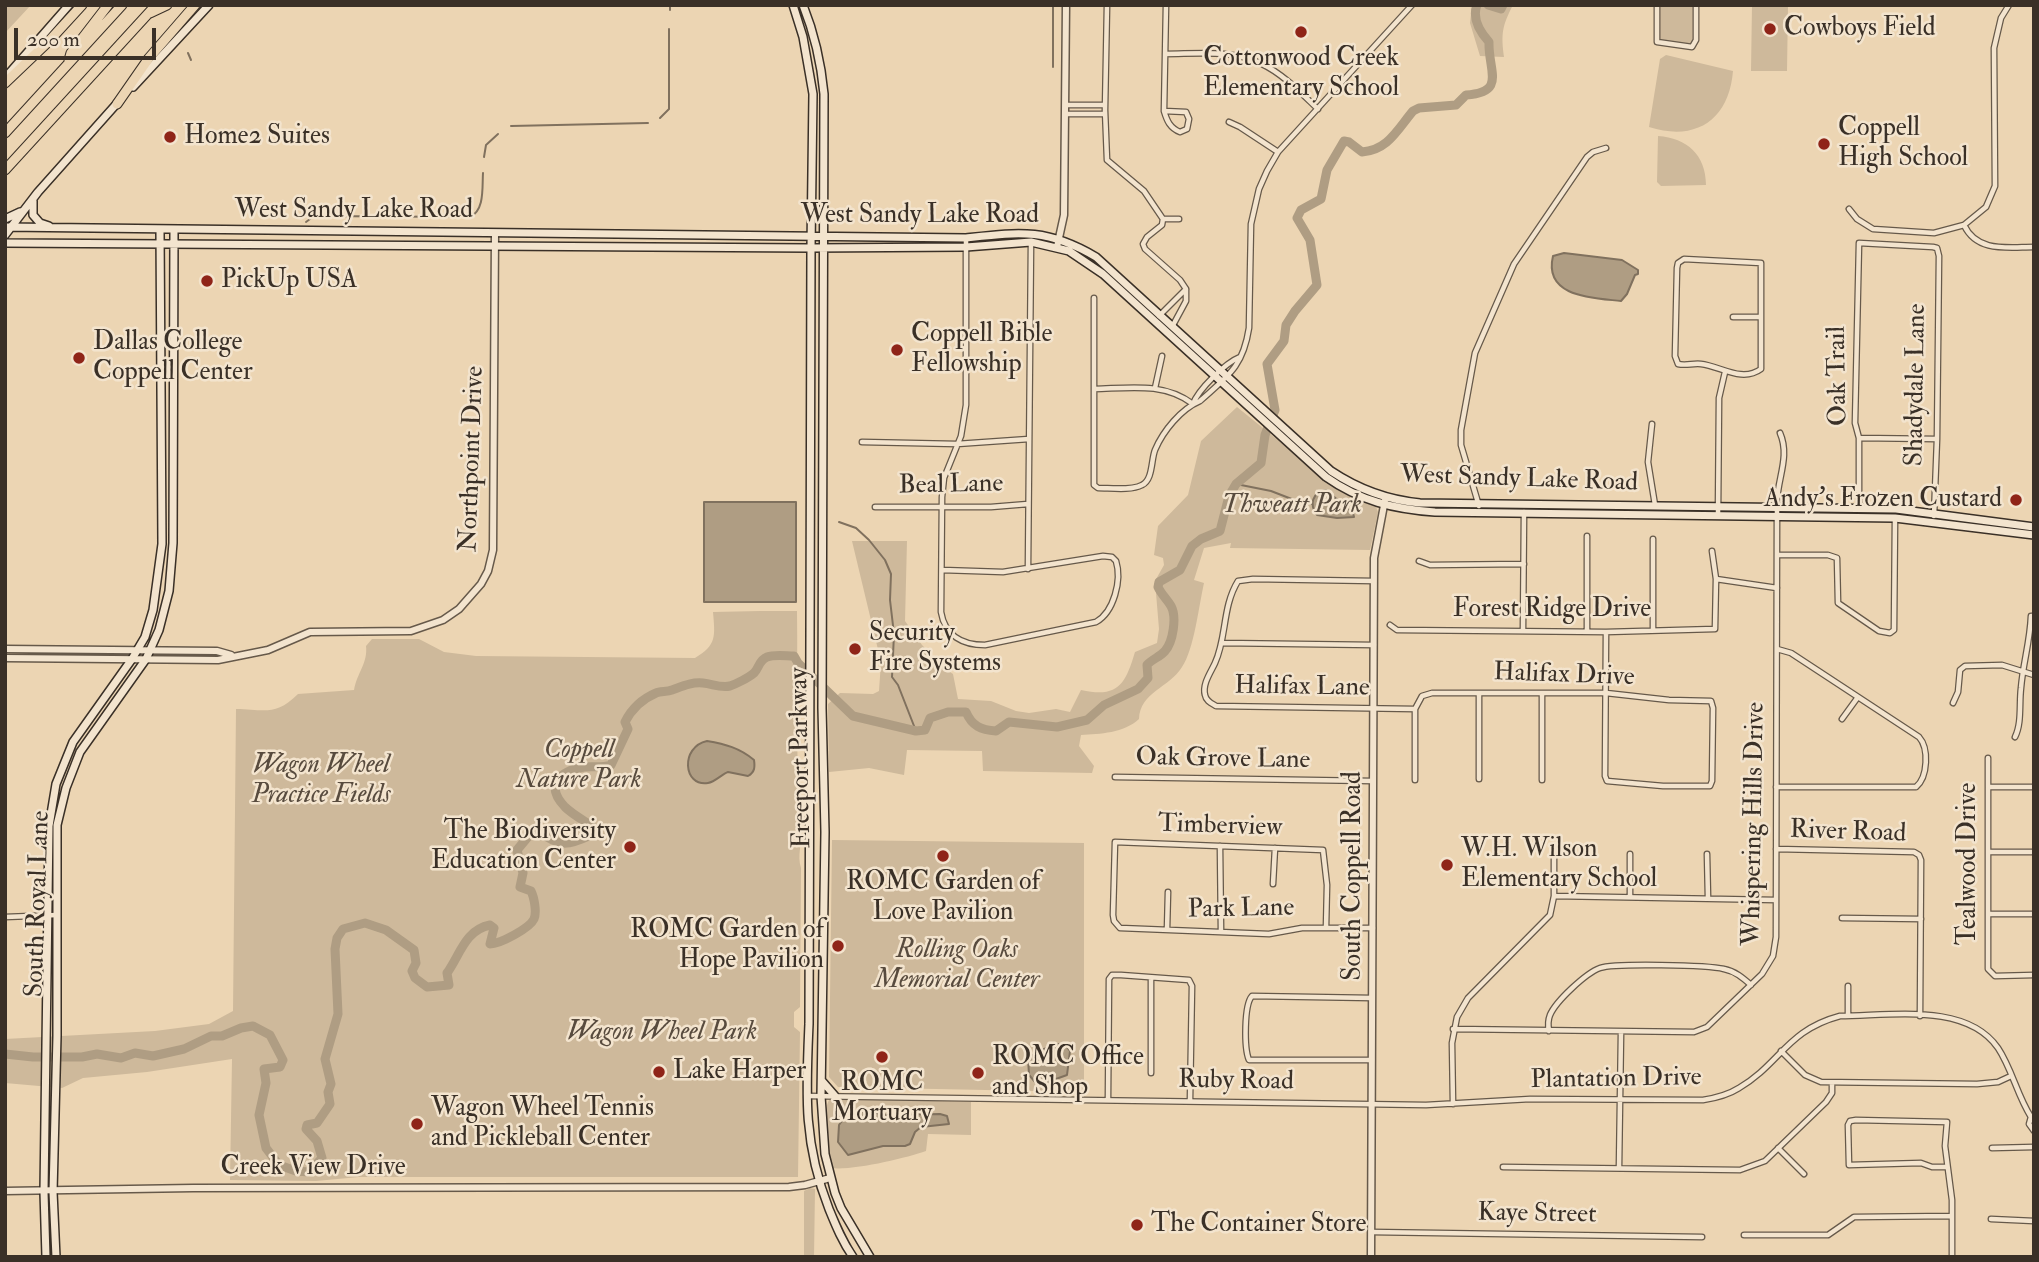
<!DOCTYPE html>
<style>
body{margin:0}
#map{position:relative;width:2039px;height:1262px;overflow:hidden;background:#ecd5b3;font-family:"IM FELL Double Pica",serif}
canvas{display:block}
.frame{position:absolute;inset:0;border:7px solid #3a3027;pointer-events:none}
.scale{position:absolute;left:14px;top:28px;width:142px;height:32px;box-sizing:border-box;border:4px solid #3a3027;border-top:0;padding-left:9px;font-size:21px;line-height:24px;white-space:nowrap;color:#3a3027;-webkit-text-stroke:5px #f3e4ce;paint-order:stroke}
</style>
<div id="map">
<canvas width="2039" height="1262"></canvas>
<div class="frame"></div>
<div class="scale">200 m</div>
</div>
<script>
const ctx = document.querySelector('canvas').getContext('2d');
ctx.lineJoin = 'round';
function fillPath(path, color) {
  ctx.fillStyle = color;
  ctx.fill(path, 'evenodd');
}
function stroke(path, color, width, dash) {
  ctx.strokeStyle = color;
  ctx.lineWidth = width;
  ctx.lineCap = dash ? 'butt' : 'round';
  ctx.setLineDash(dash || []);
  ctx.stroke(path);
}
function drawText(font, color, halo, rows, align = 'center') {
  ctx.font = font + ' "IM FELL Double Pica",serif';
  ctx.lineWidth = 5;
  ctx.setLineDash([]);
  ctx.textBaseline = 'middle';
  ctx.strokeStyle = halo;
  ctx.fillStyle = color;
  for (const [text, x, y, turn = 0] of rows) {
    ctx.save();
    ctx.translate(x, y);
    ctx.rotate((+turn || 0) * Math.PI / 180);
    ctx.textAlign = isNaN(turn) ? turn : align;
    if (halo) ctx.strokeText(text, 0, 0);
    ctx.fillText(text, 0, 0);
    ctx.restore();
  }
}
fillPath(new Path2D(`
 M5,5H31L5,33Z
 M1472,5H1513C1502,26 1501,34 1504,57L1480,56L1470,23Z
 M1659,5H1693V44H1658Z
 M1752,5H1788L1787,71H1751Z
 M1666,55L1733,71C1729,120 1696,142 1649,127L1660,59Z
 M1658,136C1687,138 1706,155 1706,185L1661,186L1657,182Z
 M1237,407L1343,493L1376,507L1378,512L1370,550L1230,548L1231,543L1204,548L1194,580L1204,583C1199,605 1194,650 1182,667C1169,688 1140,692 1139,719C1124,733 1100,734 1081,735L1079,746L1094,766L1092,773L983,771L982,751L907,750L904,775L869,768L829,772L828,704L840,693L873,694L879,691L881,662L852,541H907L905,621L922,645L944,668L953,674L958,699L991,701L1016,711L1029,713L1056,709L1070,712L1081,690C1118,698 1125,685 1135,652L1157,643L1159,629L1155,581L1164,565L1163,558L1154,555L1158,526L1188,495L1201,441Z
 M760,611H797C798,684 795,759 801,831C802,845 797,855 801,868L800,1007L794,1012V1027L800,1032L798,1177H359L316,1181L230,1180L232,1059L147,1072L83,1078L62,1088L5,1083V1039L155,1031L209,1024L233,1011L236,709C263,709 275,717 298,694L354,690C357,673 368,663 366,646L372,639H419L444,652L476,656L695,658C717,645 715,636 713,612Z
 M832,840L1084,843V1092L838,1087L829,1077Z
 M834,1098L971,1102V1135L928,1134L926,1151C906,1158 852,1171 831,1168C827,1154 821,1109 830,1099Z
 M810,1188L815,1189L814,1257H804V1191Z`), '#ceb99b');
const water = new Path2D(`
 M1564,253L1622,260L1638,270V274L1635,275L1627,294L1621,301C1595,298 1543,298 1553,256Z
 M1326,490L1353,513L1354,517L1337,518L1317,515C1309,505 1312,492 1326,490Z
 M704,502H796V602H704Z
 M707,741C725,744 740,748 754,760C755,767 755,772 748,776L728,772C722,774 715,782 708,783C683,787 680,747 707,741Z
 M1059,1044L1066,1046L1070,1051L1067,1075L1042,1084L1036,1083L1029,1075L1028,1058L1041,1050Z
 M865,1111L887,1115L940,1114L947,1116L949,1124L921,1127L915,1132L910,1144L905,1146H883L848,1155L838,1142L839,1125L846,1115Z`);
fillPath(water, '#af9d83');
stroke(water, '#80715e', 2);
stroke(new Path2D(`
 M670,10V5
 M188,53L191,60
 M1053,67V5
 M660,118L669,109V29
 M511,126L648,123
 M484,157L486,145L498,134
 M306,222L314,216L470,217C485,210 482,187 483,173
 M1236,484L1271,491L1302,503
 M1307,503L1312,504
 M839,522L856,528L869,540L885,560L891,574L890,600L894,634L892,677L898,685L916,731`), '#80715e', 2);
stroke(new Path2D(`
 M1488,5L1501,9L1503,5
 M5,1054L33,1057H82L97,1054L121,1058L135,1053L153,1056L184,1049L211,1036H222L241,1028L253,1026L270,1035L283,1060L280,1067L264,1069L266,1083L259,1115L266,1148L279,1165L296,1171L309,1172L322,1158L317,1141L306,1129L307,1125L317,1123L330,1104L328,1092L331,1084L325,1059L338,1014L335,949L337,938L343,929L365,923L386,930L414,950L416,963L412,971L415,978L427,987L449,985L447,973C460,955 465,930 490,925L494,928L490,944C500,944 530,928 534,919C537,912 534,897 531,891L520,887L523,873L517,850L532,832H540C559,847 568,846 591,835L592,826C583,820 572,814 565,807C544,785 560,771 584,767C593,766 601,768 611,765L628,729L625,722C632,708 642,699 656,693C660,691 667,692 672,690C683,686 691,682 703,683C713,684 720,688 730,686C736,684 748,678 754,673C759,668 759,660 767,657C775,654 786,656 794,656L798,663L853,716L916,731L925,730L930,718L948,712H966C972,726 981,730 996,731L1009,722L1057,727L1087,720L1104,705L1138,689L1148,678L1147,665C1152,659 1160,657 1165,651C1173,642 1177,617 1171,606C1167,599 1161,594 1158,587L1159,582L1180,570L1192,546L1201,539L1220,531L1229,496L1236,484L1261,463L1265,435L1275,410L1267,364L1284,341L1286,325L1295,311L1317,285L1310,240L1297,218L1301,210L1321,199L1327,170L1344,141L1349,142L1362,152C1388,150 1397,130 1413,111L1419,108L1456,105L1466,95C1507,92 1488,71 1489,42C1480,32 1472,18 1477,5`), '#af9d83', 9);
const minor = new Path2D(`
 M1107,5L1105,110L1107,160L1144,191L1163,219L1162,225L1147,237L1143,244L1145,249L1180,280L1186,289
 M1657,5V42L1692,47L1696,40V5
 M1165,54C1196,54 1234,49 1262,64C1283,74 1301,93 1318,109
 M1065,105H1105
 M1164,111L1186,112L1189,119L1187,129L1180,132C1170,128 1167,121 1164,111L1166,5
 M1065,114H1105
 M1229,122L1240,127L1278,152
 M1849,209L1857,219L1873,229L1934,233L1964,225L1986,207L1995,186L1994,48L2001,18L2009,5
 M1163,219H1179
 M1964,225C1977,253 2008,247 2034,247
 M1684,259L1761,263V369C1742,383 1720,366 1701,364C1693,363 1686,366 1678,364L1675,356L1677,268L1678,263Z
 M1094,298V485L1098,488C1110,488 1131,491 1142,485C1153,480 1151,460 1155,450C1163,431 1181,409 1200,401C1228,376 1243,367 1249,328L1251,224L1259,189L1267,171L1278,152L1412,5
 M1159,316L1185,290
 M1733,317H1761
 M1172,327L1186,301V289
 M1155,388L1162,356
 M1095,389C1130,388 1164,382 1193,404
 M1193,404C1198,390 1225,363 1240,357
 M1652,424L1648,462L1655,505
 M1859,438L1937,439
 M862,442L957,444L1029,439
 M1479,506L1461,445V430L1475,353L1514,264L1587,157L1593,152L1606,148
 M875,507H991L1028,504
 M1859,508V438L1855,423L1859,243L1933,247L1937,248L1939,256L1937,439L1934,516
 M1718,515L1719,398L1725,372
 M1777,555H1828L1837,558L1838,603L1879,631L1890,633L1894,630L1895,518
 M1419,561L1430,565L1524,564
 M1028,569L1031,242
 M942,570L1003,572L1103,556L1112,557L1116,561C1122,580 1114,612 1096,622L985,645C963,645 945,636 941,612L942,497L944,478L961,436L966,405V238
 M1716,579L1777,588
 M1374,581L1253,579L1238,581C1222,607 1227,637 1215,663C1211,672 1202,684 1205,695C1206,701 1211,703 1216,706L1415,709
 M1390,625L1397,630L1606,632L1715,629L1716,579L1712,551
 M1653,629V539
 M1523,630L1524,512
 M1587,630V536
 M1222,643L1374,645
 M1953,703L1958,692L1960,670L1965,666L2002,665L2034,675
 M1842,719L1858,697
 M2015,737C2022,723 2019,704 2021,688C2023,663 2030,642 2031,616H2034
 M1988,758V969L1995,976L2034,975
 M1115,777L1373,781
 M1479,779V693
 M1415,780V709L1422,696L1432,693H1606L1669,700L1711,701L1713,708L1712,781L1710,786H1663L1607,781L1605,776L1606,632
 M1542,780V693
 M1776,787H1916C1928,777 1929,748 1919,737L1791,653L1777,649
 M1988,787H2034
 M1220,846L1221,932
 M1776,849L1914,852L1919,855L1921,860L1920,1016
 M1989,852H2034
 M1630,854V896
 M1707,854L1708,898
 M1273,884L1275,848
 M1554,896L1776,900
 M1988,914H2034
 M5,917L57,915
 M1842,918L1921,919
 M1326,928L1327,885L1323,850L1115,842L1113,915L1114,921L1120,928L1269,934L1302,928H1373
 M1167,930L1168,892
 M1151,978V1073
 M1848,1016V986
 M1453,1029L1694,1032L1707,1027L1762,974L1773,956L1776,937L1777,501C1778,477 1790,456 1780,433
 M1549,1031C1548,1026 1548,1020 1550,1015C1556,1001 1586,973 1600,968C1614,963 1708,965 1724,969C1735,971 1743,978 1751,985
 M1781,1051L1805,1075L1821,1082L1977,1084L1998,1082L2011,1076
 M1372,1060H1249C1244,1048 1244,1005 1252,996L1372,998
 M807,1096L1426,1105L1530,1099L1703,1100C1716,1098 1728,1095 1739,1088C1780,1064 1787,1030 1840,1016C1890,1016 1966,1002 1998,1048C2012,1069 2017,1095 2031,1117L2029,1124L2034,1131
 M1108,1099L1109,979L1112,975H1121L1189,980L1192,986L1190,1101
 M1453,1104L1452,1043L1457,1017L1468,998L1550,915L1554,896V853
 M1778,1148L1804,1174
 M1992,1148L2034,1147
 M1503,1167L1740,1170L1765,1161L1826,1102L1832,1093V1083
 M1946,1167H1932L1921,1163L1849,1165L1848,1125L1850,1121L1856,1120L1947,1122L1945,1146L1952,1200V1257
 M1619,1168L1621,1033
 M1991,1219L2034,1221
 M1371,1232L1702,1237
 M1744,1235H1828L1854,1217L1952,1216`);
const tertiary = new Path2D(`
 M1057,247L1064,215L1066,5
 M5,649L217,651L231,655
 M5,658L218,660L268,650L310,632L411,631L443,620L459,609L481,584L488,571L493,550L495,233
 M5,1191L193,1188L789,1187L805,1185L830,1178
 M1371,1257L1374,558L1385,500`);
const secondary = new Path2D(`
 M793,5L803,37L813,94L811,248L809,1024C806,1093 803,1143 829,1209C836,1226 842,1241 853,1257
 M803,5C815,35 821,62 824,94L822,708L825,832L821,1096L825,1154L835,1193L841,1208L870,1257
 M5,78L69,5
 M133,87L209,5
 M33,201V215L40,223L49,226
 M5,219L20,212
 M5,227L966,238C1020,232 1047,228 1096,257L1331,471C1358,489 1387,500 1420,503L1896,509L2034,527
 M5,235L38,192L120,100
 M5,243L811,248L966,247L1031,242L1069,251L1103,274L1326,477C1360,501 1394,509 1435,512L1895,518L2034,535
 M822,1081L835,1096
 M46,1257L44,1192L49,826L56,784L73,742L132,659L145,637L153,610L162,544L160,230
 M56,1257L53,1192L57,1036V825L66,788L80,752L146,659L159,630L169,591L173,543L174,230`);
const motorway = new Path2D(`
 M150,13L167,5
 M69,60L71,53L108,5
 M5,83L49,41L82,5
 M117,104L149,58L195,5
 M5,133L122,5
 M5,170L156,5`);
stroke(minor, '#66594a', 7);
stroke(tertiary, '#66594a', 9);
stroke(secondary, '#3a3027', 10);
stroke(motorway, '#3a3027', 11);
stroke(minor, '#f3e4ce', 4.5);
stroke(tertiary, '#f3e4ce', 6);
stroke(secondary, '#f3e4ce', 7);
stroke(motorway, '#ecd5b3', 9);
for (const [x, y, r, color] of [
 [1770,29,7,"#8f2418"],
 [1301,32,7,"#8f2418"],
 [170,137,7,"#8f2418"],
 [1824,144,7,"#8f2418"],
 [207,281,7,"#8f2418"],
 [897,350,7,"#8f2418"],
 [79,358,7,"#8f2418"],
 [2016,500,7,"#8f2418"],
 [855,649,7,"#8f2418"],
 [630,847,7,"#8f2418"],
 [943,856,7,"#8f2418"],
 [1447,865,7,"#8f2418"],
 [838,946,7,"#8f2418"],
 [882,1057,7,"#8f2418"],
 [659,1072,7,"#8f2418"],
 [978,1073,7,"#8f2418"],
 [417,1124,7,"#8f2418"],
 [1137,1225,7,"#8f2418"]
]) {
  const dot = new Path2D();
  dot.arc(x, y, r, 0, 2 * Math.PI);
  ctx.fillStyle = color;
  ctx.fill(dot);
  stroke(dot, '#f3e4ce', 2.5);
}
drawText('26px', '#3a3027', '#f3e4ce', [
 ["Cowboys Field",1784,29],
 ["Cottonwood Creek",1301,59,"center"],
 ["Elementary School",1301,89,"center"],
 ["Coppell",1838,129],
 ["High School",1838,159],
 ["Home2 Suites",184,137],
 ["PickUp USA",221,281],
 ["Coppell Bible",911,335],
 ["Fellowship",911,365],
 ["Dallas College",93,343],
 ["Coppell Center",93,373],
 ["Andy's Frozen Custard",2002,500,"right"],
 ["Security",869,634],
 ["Fire Systems",869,664],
 ["The Biodiversity",616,832,"right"],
 ["Education Center",616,862,"right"],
 ["W.H. Wilson",1461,850],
 ["Elementary School",1461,880],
 ["ROMC Garden of",943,883,"center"],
 ["Love Pavilion",943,913,"center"],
 ["ROMC Garden of",824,931,"right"],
 ["Hope Pavilion",824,961,"right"],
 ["ROMC Office",992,1058],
 ["and Shop",992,1088],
 ["Lake Harper",673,1072],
 ["ROMC",882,1084,"center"],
 ["Mortuary",882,1114,"center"],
 ["Wagon Wheel Tennis",431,1109],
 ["and Pickleball Center",431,1139],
 ["The Container Store",1151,1225]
], 'left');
drawText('26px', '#3a3027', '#f3e4ce', [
 ["West Sandy Lake Road",354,211],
 ["West Sandy Lake Road",920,216],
 ["Oak Trail",1839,376,-91],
 ["Shadydale Lane",1917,385,-89],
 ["Northpoint Drive",473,459,-88],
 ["West Sandy Lake Road",1519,480,2],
 ["Beal Lane",951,486,-1],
 ["Forest Ridge Drive",1552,610],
 ["Halifax Drive",1564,676,2],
 ["Halifax Lane",1302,688,1],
 ["Freeport Parkway",802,758,-91],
 ["Oak Grove Lane",1223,760,1],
 ["Whispering Hills Drive",1755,824,-89],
 ["Timberview",1220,827,2],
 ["River Road",1848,833,2],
 ["Tealwood Drive",1969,864,-90],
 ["South Coppell Road",1354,876,-90],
 ["South Royal Lane",39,904,-88],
 ["Park Lane",1241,910,-1],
 ["Plantation Drive",1616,1080,-1],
 ["Ruby Road",1236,1082,1],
 ["Creek View Drive",313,1168],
 ["Kaye Street",1537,1215,1]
]);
drawText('italic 26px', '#584b3e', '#f3e4ce', [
 ["Thweatt Park",1292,506],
 ["Coppell",579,751],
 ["Nature Park",579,781],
 ["Wagon Wheel",321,766],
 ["Practice Fields",321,796],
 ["Rolling Oaks",957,951],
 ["Memorial Center",957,981],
 ["Wagon Wheel Park",662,1033]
]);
</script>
